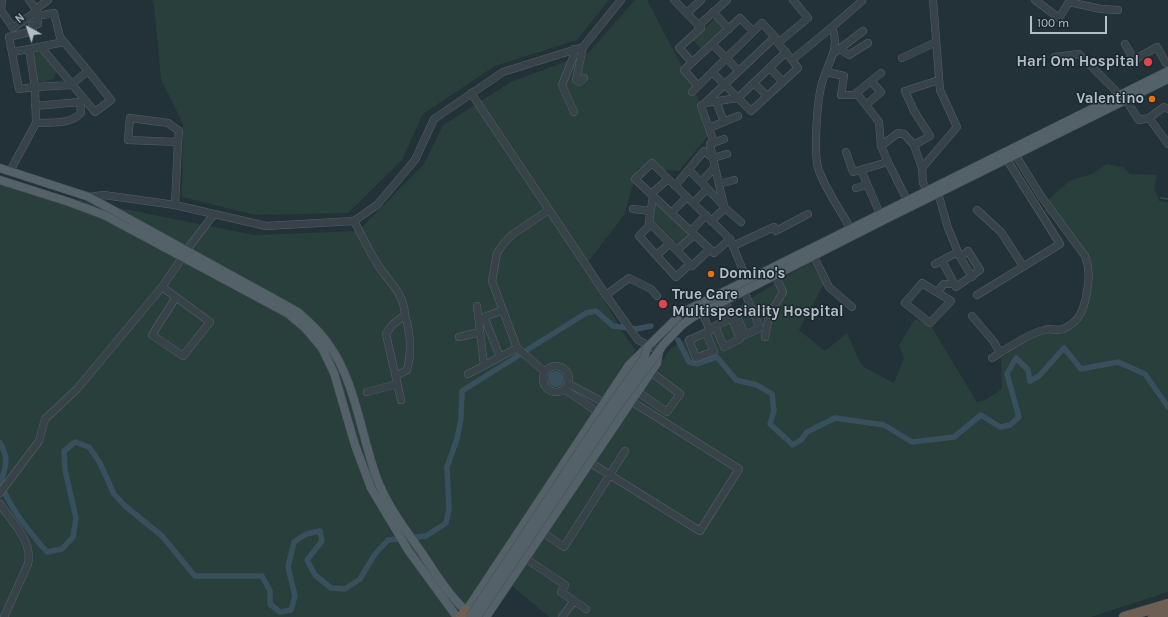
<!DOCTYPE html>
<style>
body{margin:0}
#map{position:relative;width:1168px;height:617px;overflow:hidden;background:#233138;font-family:Karla,sans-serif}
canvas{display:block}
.north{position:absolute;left:8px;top:8px;width:40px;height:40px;-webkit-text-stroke:3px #1c272e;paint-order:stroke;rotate:320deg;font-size:11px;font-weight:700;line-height:16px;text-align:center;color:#b2bdc5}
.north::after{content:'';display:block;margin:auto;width:14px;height:18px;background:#b2bdc5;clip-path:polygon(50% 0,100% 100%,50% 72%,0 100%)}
.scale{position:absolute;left:1030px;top:16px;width:77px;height:18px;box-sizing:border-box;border:2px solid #b2bdc5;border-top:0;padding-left:5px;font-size:12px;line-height:14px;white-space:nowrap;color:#b2bdc5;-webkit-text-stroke:3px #1c272e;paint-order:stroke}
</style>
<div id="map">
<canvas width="1168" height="617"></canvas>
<div class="north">N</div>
<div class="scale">100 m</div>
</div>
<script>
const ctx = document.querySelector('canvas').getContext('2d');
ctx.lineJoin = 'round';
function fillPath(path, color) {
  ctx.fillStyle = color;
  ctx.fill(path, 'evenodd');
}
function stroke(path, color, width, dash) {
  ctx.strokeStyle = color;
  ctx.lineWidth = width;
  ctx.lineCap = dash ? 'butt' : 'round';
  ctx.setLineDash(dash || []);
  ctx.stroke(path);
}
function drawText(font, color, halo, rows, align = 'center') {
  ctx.font = font + ' Karla,sans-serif';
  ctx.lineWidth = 3;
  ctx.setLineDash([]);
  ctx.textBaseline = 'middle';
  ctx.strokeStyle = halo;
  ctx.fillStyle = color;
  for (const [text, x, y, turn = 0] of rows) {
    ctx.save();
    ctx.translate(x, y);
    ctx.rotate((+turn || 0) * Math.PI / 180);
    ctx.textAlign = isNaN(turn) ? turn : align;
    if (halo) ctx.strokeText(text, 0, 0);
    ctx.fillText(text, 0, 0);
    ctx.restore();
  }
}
fillPath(new Path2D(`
 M152,0H609L577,40L495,66L423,114L402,160L348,213L255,215L182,197L183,124L161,79L154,5Z
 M635,0H647L703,107L708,136L679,171L638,168L624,215L585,266L622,331L635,350L633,353L634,356L595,410L457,617H0V184L254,235L358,231L424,164L443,125L511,82L588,53Z
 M715,18L724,28L701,49L693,40Z
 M36,51L43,53L57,71L53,79L44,82L36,80L33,53Z
 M1107,164L1123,167L1130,174L1157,175L1154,189L1159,201L1168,202V592L1091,617H549L510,584L671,348L810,262L824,284L799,330L825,351L847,333L862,366L894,383L904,358L899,345L915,319L931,326L977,402L987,399L1002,389L1001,359L1034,330L1061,332L1084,318L1090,266L1074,234L1045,212V203L1069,181L1092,174Z
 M655,203L690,235L679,246L652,219Z`), '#293f3b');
fillPath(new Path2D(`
 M548 379a8 8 0 1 1 16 0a8 8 0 1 1-16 0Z`), '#38505e');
stroke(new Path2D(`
 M1161,198L1168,199`), '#38505e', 1.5);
stroke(new Path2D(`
 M678,340L689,362L698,364L717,357L736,380L757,385L772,394L774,411L770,424L793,445L801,440L807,432L835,418L884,425L912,442L954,437L981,415L1000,427L1010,425L1019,417L1007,374L1016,358L1028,370L1030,381L1039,376L1064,348L1081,369L1118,362L1145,374L1168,407
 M0,443C13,465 0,472 2,485C9,508 31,534 47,552L62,549L73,537L76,518L65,470L64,451L75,442L89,447L100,463L114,494L124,505L162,536L195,576H262L270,591V604L280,612L291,610L295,596L288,567L294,542L306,534L320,531L322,541L307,560L315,575L331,588L345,589L360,579L375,554L388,540L426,536L446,523L449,509L447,467L457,439L461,419L462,391L586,313L596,311L613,326L636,329L651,326`), '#38505e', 5.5);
const minor = new Path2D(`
 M2,0L1,10L13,28L37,11L29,0
 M674,0L701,28L679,48L690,60
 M793,0L808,18L778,43L792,60L832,27
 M1035,0L1059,18L1069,2L1101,9L1118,10
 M36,9L48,0
 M713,12L729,29
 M687,13L701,0
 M698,26L727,0
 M712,44L739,71
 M1125,44L1134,60L1157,47L1166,63
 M41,47L95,112L111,100L88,71
 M583,47L576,80L579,82L584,78
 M840,49L849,55L868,43
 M12,52L29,49
 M834,53L863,31
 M1055,57L1079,54L1114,89L1118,95
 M902,58L936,42
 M770,68L783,82
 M712,72L751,111L798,68L792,60
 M826,72L844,76L841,95H854L871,81L881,92L866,105L879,122L881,146
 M871,81L881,73
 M754,83L767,96
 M698,86L684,70L740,18L753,31
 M692,92L762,23L775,37L705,103L738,98L786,52
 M471,93L606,295L638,340L659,351
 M857,94L866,105
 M1126,100L1139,120L1149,118L1168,144
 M716,101L724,122
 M705,103L701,106L709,128L738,116
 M35,106L80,102L81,113C69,125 52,122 36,123
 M574,112L562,85L574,55V49
 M1149,118L1164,107L1168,109
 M709,128L714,143
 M846,152L853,172L888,162L881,146L898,133L904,134L914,145
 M713,158L710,144L724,139
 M713,158L727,154
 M888,162L907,200
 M922,168L914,145L930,136L914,111L905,91L939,80
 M689,170L701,182
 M861,170L880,214
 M10,171L36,123L35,87L71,85L88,71L60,37L54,13L37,16L38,24L32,25L33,31L9,37L19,89L35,87L29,49L64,42
 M719,184L734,180
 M675,186L704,151L713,158L715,167
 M856,188L867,185
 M927,190L923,183L922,168L957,127L940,90L933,0
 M651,194L668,179
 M653,196L649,222L692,266L710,249
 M89,197L104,195L175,205L266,226L354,221L377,205L415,160L434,119L503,72L583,47L621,0
 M693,203L707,189
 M175,205L178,142L128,140L130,118L168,123L179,131L178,142
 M725,208L741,222
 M633,209L650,211
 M977,210L1001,232L1023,266
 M671,213L687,197
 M354,221C362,236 369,251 378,265C389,282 404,293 405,315
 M711,221L725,208L724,206L701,182L715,167L724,206
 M651,224L639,236L676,277L690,264
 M850,228C840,209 827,192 819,171C813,155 817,101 822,83C827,63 841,49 832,27L862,1
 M691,231L706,215
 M730,239L714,253L635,179L652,163L730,239L747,280
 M733,246L774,227L776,231L808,214
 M677,250L694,235
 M186,251L214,214
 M657,255L670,243
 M813,255L829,287L852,307
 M960,257L972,277
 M942,261L956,287L980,270L968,251L960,257L958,252
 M935,264L958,252L948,228L938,193
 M922,283L951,301L930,323L905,303Z
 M162,287L210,322L183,356L152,335L176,297
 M744,291L760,328L745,335L736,315L751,308
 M937,292L944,284H953
 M606,295L629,278L651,289L657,296
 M977,295L1060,244L1009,163L1008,158
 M725,301L740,339L724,347L715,326L732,318
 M477,306L484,365
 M702,312L710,331L689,340L696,358L714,351L706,333
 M972,316L994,342L1000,353C1014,344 1029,334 1044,330C1050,328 1057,331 1063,329C1080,322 1084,309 1087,292C1089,279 1090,269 1085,256L1041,196L1018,159
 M459,337L480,332
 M765,337L769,316L783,292L775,275
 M500,357L484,317L503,310
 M992,358L1000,353
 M543 379a13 13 0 1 1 26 0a13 13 0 1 1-26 0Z
 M545,372L517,348L492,281L497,253L504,243L513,234L549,210
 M468,374L517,348
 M396,376L407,370C412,353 410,332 405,315L392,325L386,334L401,400
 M569,384L601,401L608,407
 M564,389L602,415
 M367,392L397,384
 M638,392L667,412L680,394L651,372
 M589,462L700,531L739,469L631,401
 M0,493L39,441L45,419L77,389L162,287L182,258
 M0,504C12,522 33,541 28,564L4,617
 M542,532L564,547L625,451
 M525,558L565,585L561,592L586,609
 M562,617L574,601`);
const major = new Path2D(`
 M0,168L89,197L298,312C309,322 321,332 329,345C355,381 361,434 376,476C386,504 405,529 422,553C435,573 449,595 466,611L629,365L683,312L1168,71
 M0,180L69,202L104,215L287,313L305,328L322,348L334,373L355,445L371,488L408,550L457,617
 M486,617L657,363L659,351L663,345L682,325L693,317L882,221L1168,79`);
const highway = new Path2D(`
 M461,617L466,611L473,617
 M1124,617L1168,604
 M1153,617L1168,613`);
stroke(minor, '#556067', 8);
stroke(major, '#434e55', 9);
stroke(highway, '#424d54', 11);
stroke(minor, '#374249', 7);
stroke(major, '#556169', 8);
stroke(highway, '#6e5f54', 10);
const majorBridge = new Path2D(`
 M470,617L595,428L644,358L648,346
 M477,617L620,403L659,351`);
stroke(majorBridge, '#434e55', 9, []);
stroke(majorBridge, '#556169', 8);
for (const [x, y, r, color] of [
 [1148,62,5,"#e0444e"],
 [1152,99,4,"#e8710a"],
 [711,274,4,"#e8710a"],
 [663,304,5,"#e0444e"]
]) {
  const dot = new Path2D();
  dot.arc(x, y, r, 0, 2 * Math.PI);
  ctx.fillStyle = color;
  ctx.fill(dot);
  stroke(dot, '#1c272e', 1.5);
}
drawText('bold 15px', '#b2bdc5', '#1c272e', [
 ["Hari Om Hospital",1139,62],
 ["Valentino",1144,99],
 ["Domino's",719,274,"left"],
 ["True Care",672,295,"left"],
 ["Multispeciality Hospital",672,312,"left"]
], 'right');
</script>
